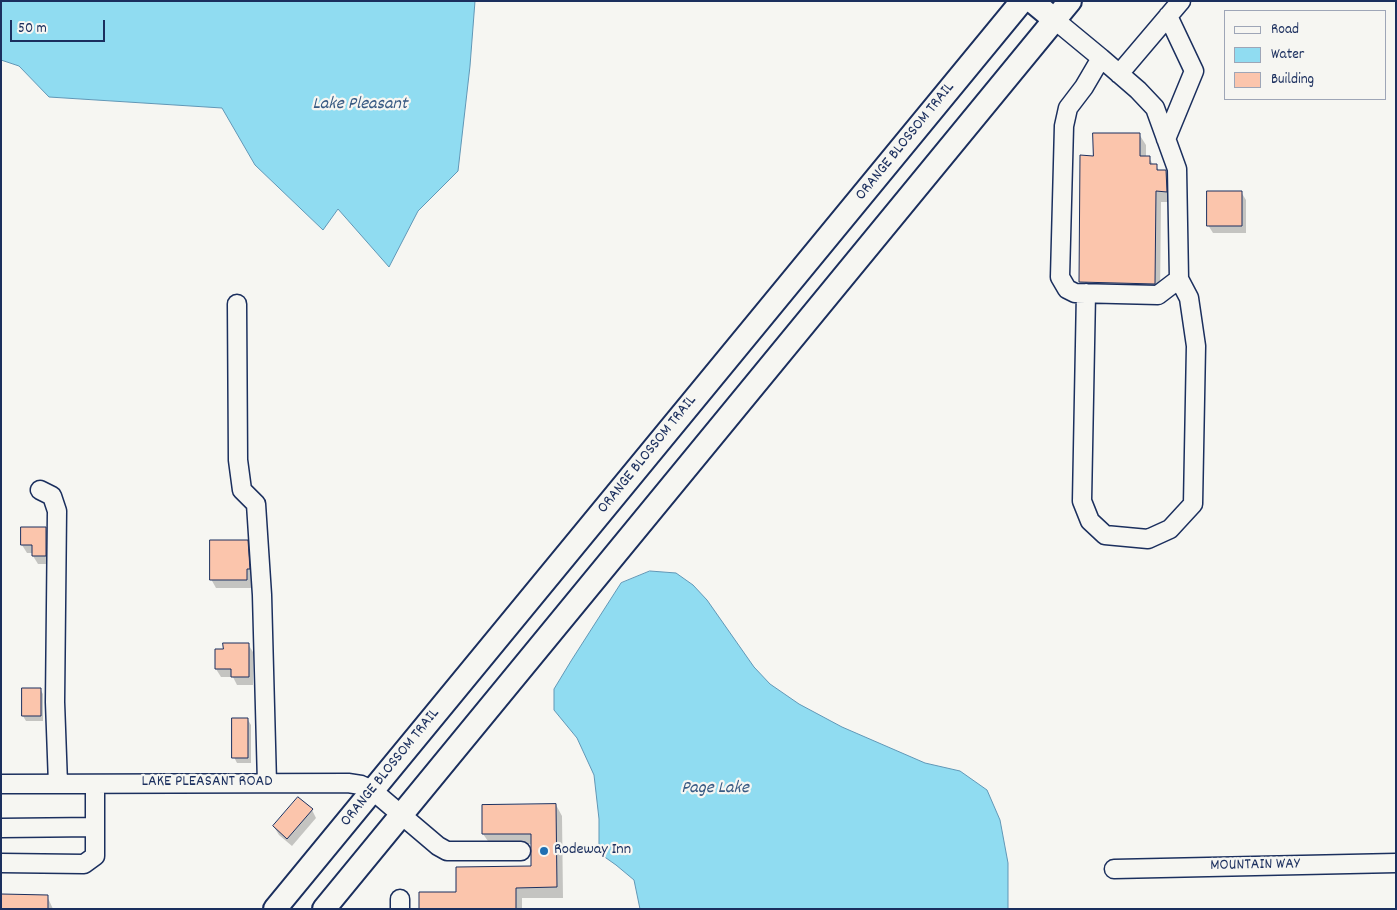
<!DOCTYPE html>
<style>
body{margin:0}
#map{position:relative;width:1397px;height:910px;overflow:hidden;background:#f6f6f2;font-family:Dekko,sans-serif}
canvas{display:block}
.frame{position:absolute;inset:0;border:2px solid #1b2f5e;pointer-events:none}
.legend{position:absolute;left:1224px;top:10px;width:162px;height:90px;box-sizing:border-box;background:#f6f6f2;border:1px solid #9ea6b7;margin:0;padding:6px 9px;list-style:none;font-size:15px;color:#1b2f5e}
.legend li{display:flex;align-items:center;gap:10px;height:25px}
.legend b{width:25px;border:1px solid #9ea6b7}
.scale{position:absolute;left:10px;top:20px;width:95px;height:22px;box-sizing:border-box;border:2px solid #1b2f5e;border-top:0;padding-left:6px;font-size:15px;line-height:18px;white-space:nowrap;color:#1b2f5e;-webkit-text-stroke:4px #f6f6f2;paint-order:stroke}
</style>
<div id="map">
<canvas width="1397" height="910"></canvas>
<div class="frame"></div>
<ul class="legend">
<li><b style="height:6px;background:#f6f6f2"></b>Road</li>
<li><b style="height:14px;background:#90dcf1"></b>Water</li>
<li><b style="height:14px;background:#fbc5ac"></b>Building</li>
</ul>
<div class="scale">50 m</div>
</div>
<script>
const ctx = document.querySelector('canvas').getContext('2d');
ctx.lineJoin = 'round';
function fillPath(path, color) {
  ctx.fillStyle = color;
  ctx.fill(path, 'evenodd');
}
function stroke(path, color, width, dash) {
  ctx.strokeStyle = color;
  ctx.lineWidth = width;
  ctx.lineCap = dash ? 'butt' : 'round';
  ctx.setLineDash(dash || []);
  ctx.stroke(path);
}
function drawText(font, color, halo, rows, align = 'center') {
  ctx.font = font + ' Dekko,sans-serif';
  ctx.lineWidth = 4.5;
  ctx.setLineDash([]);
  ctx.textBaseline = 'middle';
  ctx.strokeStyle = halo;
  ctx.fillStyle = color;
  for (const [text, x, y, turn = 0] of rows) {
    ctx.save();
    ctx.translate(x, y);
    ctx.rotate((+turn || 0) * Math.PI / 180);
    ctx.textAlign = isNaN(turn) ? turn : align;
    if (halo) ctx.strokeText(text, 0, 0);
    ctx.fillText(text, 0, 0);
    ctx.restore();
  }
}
const water = new Path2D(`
 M1,1H475L470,66L458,171L418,211L389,267L338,209L323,230L255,165L222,108L49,97L19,66L1,60Z
 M650,571L676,573L693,585L707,600L754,667L770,684L799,704L842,727L925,763L960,771L987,790L1000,820L1008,863V909H640L634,880L616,865L599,853V819L594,775L577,738L554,710V689L571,661L621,583Z`);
fillPath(water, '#90dcf1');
stroke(water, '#6197b6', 1);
fillPath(new Path2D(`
 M1139,134L1146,145V158H1149L1154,166H1156L1160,172H1166L1172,183V202H1161L1160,295L1086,293L1080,282L1082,157H1094Z
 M1241,192L1246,200V233H1213L1208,225Z
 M45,528L50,536V564H38L33,556V553H27L22,545Z
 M247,541L252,549L254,577H251V588H216L211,579Z
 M248,644L253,652V685H237L233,677H221L216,669L224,650Z
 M40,689L43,694V721H26L23,716Z
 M248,720L251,725V763H237L234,757Z
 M556,805L562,816L563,898H522V909H421L457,893L532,867V844H490L483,834Z
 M312,810L316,818L292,846L279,835L274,827Z
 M47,896L53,909H1Z`), '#0003');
const building = new Path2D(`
 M1093,133H1140V156H1150V164H1157V170H1166L1167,192L1156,191L1155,284L1079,282L1080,155L1093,156Z
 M1207,191H1242V226H1207Z
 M21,527H46V556H32V545H21Z
 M210,540H248L250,569H247V580H210Z
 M223,643H249V677H231V669H215V649H223Z
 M22,688H41V716H22Z
 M232,718H248V758H232Z
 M298,797L313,809L287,839L273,826Z
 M556,804L557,887L516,888V909H419V892H456V867L531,866V834H482V805Z
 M1,894L48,895V909H1Z`);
fillPath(building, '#fbc5ac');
stroke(building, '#1b2f5e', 1);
const minor = new Path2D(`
 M1055,20L1101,58L1138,90L1155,108L1177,169L1179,279L1158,295L1075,293L1067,289L1060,277L1064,126L1068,108L1084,87L1101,58
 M1119,74L1181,1
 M1166,139L1194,71L1168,16
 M1086,293L1082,501L1090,521L1105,535L1148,539L1170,529L1193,504L1196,346L1189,298L1179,279
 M237,304L238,460L242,490L256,504L262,595L267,783
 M40,490L52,496L57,511L55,702L58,784
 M1,784L348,783L361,785L372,790L438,846L447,851H521
 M1,828L95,827
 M1,863L84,864L95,856V784
 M1114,869L1396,863
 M400,909V899`);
const major = new Path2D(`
 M1032,1L1055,20
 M275,909L1022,1
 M324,909L1070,1`);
stroke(minor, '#1b2f5e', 21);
stroke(major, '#1b2f5e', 26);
stroke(minor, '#f6f6f2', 18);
stroke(major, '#f6f6f2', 22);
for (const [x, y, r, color] of [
 [544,851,5,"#1f6fb2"]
]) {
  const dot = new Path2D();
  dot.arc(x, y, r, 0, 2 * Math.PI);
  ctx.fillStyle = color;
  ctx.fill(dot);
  stroke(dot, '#f6f6f2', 2);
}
drawText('16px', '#1b2f5e', '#f6f6f2', [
 ["ORANGE BLOSSOM TRAIL",906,142,-51],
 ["ORANGE BLOSSOM TRAIL",648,455,-51],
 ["ORANGE BLOSSOM TRAIL",391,768,-51],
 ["LAKE PLEASANT ROAD",207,783],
 ["MOUNTAIN WAY",1255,866,-1]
]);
drawText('16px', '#1b2f5e', '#f6f6f2', [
 ["Rodeway Inn",554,851]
], 'left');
drawText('italic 18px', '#385a83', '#f6f6f2', [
 ["Lake Pleasant",360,106],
 ["Page Lake",715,790]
]);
</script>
